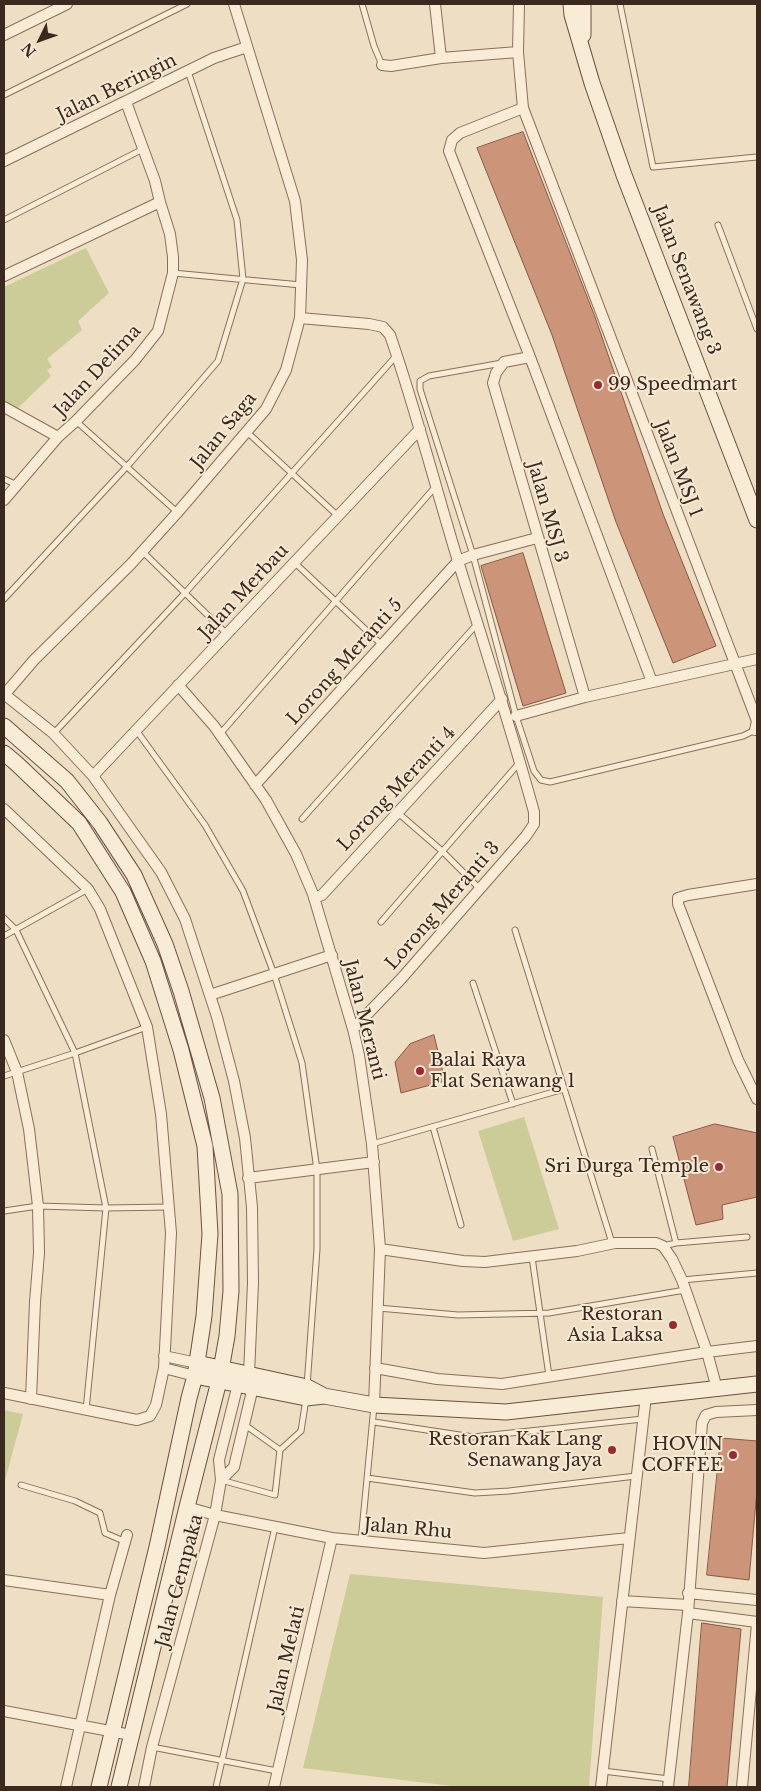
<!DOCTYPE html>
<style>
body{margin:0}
#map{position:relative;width:761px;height:1791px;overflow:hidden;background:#eedec4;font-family:"Libre Baskerville",serif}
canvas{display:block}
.frame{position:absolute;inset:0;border:5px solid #39291e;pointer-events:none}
.north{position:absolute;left:15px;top:15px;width:50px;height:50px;-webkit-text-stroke:4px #f6e9d4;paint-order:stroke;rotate:228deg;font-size:14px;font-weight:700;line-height:20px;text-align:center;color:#39291e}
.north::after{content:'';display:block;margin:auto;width:18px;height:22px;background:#39291e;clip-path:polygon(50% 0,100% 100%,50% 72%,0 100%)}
</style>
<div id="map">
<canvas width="761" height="1791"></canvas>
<div class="frame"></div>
<div class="north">N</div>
</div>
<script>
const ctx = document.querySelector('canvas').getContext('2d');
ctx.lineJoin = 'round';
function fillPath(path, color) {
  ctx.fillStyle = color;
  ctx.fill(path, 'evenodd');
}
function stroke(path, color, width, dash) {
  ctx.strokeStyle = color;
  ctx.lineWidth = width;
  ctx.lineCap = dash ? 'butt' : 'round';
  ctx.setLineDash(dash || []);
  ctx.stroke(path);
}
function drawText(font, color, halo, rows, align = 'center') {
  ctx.font = font + ' "Libre Baskerville",serif';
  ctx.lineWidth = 4;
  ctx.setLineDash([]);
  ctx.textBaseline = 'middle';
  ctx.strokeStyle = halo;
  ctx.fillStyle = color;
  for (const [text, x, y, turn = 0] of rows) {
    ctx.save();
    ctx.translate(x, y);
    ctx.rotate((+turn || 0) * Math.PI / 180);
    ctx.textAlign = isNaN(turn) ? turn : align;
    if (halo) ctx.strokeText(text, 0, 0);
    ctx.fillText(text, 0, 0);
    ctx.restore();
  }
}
fillPath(new Path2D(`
 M86,248L109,293L78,321L82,330L47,359L52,367L47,370L51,376L17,409L4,402V287Z
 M524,1117L559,1229L513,1241L478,1131Z
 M4,1410L23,1414L4,1484Z
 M350,1574L603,1597L589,1787H460L303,1768Z`), '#cbcc98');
const building = new Path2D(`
 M523,132L595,317L663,514L716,646L673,663L616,522L552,335L477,148Z
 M523,553L566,693L523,706L481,566Z
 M434,1035L445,1081L401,1093L395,1062L410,1044Z
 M715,1124L757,1133V1197L722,1205L723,1219L696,1225L673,1137Z
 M721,1438L757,1441V1490L749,1580L707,1575Z
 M702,1623L741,1629L727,1787H689Z`);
fillPath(building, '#cc957a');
stroke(building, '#885740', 1);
const lane = new Path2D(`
 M362,4L374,46L382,65
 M620,4L653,167L757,157
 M4,95L187,4
 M4,220L143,149
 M718,225L757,329
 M173,273L301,285
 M502,363L429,376L420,381V389L473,555L516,716L534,771L541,780L550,782L743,736L755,730
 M76,421L177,512
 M247,432L338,516
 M4,479L17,485
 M142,551L227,634
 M294,562L382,645
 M4,599L131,462L218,361L243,279L237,220L188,71
 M136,730L205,825L243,891L274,974L302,1063L317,1170V1249L307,1386
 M54,733L185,593L397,355
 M220,734L436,486
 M397,812L442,851L479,888
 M302,819L478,623
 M4,918L16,930L75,1053L106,1208L86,1410
 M381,922L520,762
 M515,930L612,1243
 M4,936L88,889
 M473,983L513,1104
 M4,1076L75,1053L147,1027
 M433,1127L461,1225
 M372,1144L564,1089
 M652,1149L676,1243
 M4,1211L38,1206L106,1208L169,1207
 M663,1246L676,1243L747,1237
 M532,1257L549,1376
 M682,1280L757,1273
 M378,1308L458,1315L549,1313L685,1290
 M374,1422L473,1437L643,1419
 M245,1425L280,1450
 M367,1478L475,1493L509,1491L636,1476
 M221,1480L275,1495L280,1450L301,1431L306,1399
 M21,1485L75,1501L100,1513L105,1533L126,1542
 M361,1541L374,1406
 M152,1747L277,1771
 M603,1771L669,1779
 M216,1787L275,1527`);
const street = new Path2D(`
 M435,4L441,58
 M519,4L518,52L523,108L757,721L755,730
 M4,35L67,4
 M382,65L391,66L441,58L518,52
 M523,108L460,133L452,140L449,151L530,357L652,682
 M4,161L214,58L247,47
 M4,276L160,202
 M300,318L369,324L383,327L390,335C416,410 435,486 458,561C484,645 511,728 534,812V824L526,836L401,979L353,1029
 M530,357L504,362L496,373L493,383L585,697
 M4,407L58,437
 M4,500L58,437L76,421L135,360L158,331L173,273V257L170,234L160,202L155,181L126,102
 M178,685L214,726L266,800L296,854L313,894L353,1029L359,1055L372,1144L380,1249L374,1405
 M4,694L53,733L93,776L161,872L185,919L217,1017L234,1081L245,1138L252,1207L253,1283L249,1374
 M4,695L34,660L131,564L177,513L266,409L286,370L300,318L302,260L295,201L234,4
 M516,716L585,697L757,659
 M93,776L420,429
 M255,785L458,561L473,555L537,538
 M4,809L88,889L100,909L147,1027L161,1114L171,1233L164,1368L156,1405L150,1416L137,1420L4,1393
 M757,884L688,895L678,898V904L738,1060L757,1099
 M314,898L322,895L502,699
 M210,995L332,955
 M4,1040L17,1072L29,1129L38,1206L39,1253L35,1302L31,1399
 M248,1178L374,1162
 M380,1249L463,1261L485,1262L577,1251L615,1243H656L663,1246L672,1259L682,1280L707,1352L717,1389
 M164,1356L197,1363
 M164,1368L195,1376
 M375,1368L437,1379L502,1384L707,1352L757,1346
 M221,1480L219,1460L238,1384
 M187,1507L215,1515L332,1538L484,1553L629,1538
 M4,1580L110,1595
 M688,1593L757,1600
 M622,1601L688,1605
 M688,1613L757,1622
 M4,1711L131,1735
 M66,1787L110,1595L127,1535
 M144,1787L152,1747L215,1515L221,1480L234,1467L253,1387
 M274,1787L332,1538
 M601,1787L646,1396
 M668,1787L688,1613L702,1423L706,1415L716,1412L757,1410
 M742,1787L757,1624`);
const secondary = new Path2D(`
 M571,4L572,15L592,83L624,175L757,520
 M583,4V35
 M4,726L67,781L100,823L134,875L165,944L181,991L212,1098L230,1194L231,1291L227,1336L219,1381L187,1507L119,1787
 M4,753L16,763L79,823L123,892L153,961L181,1050L205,1146L210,1234L204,1316L195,1376L189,1398L157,1547L99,1787
 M197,1363L307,1387L324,1396
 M195,1376L306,1398L324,1396L374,1405L506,1412L757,1384`);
stroke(lane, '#896f5a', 7);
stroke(street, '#896f5a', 12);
stroke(secondary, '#6b503e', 17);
stroke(lane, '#f9ecd7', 5);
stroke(street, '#f9ecd7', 10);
stroke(secondary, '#f9ecd7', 15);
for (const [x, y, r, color] of [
 [598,385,5,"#982a34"],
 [420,1071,5,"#982a34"],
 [719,1167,5,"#982a34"],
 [673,1325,5,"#982a34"],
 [612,1450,5,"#982a34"],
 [733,1455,5,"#982a34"]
]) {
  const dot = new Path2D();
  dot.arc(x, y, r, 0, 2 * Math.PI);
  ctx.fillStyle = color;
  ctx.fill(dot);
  stroke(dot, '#f6e9d4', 2);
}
drawText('18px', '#39291e', '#f6e9d4', [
 ["Jalan Beringin",117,88,-26],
 ["Jalan Senawang 3",686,280,69],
 ["Jalan Delima",98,371,-47],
 ["Jalan Saga",224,431,-51],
 ["Jalan MSJ 1",678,469,69],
 ["Jalan MSJ 3",547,512,74],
 ["Jalan Merbau",244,592,-47],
 ["Lorong Meranti 5",345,662,-48],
 ["Lorong Meranti 4",397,789,-47],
 ["Lorong Meranti 3",443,906,-49],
 ["Jalan Meranti",364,1020,76],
 ["Jalan Rhu",408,1529,5],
 ["Jalan Cempaka",180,1581,-75],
 ["Jalan Melati",287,1659,-77]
]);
drawText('18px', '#39291e', '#f6e9d4', [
 ["99 Speedmart",608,385,"left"],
 ["Balai Raya",430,1061,"left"],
 ["Flat Senawang 1",430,1082,"left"],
 ["Sri Durga Temple",709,1167],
 ["Restoran",663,1315],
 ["Asia Laksa",663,1336],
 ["Restoran Kak Lang",602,1440],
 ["Senawang Jaya",602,1461],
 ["HOVIN",723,1445],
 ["COFFEE",723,1466]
], 'right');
</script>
